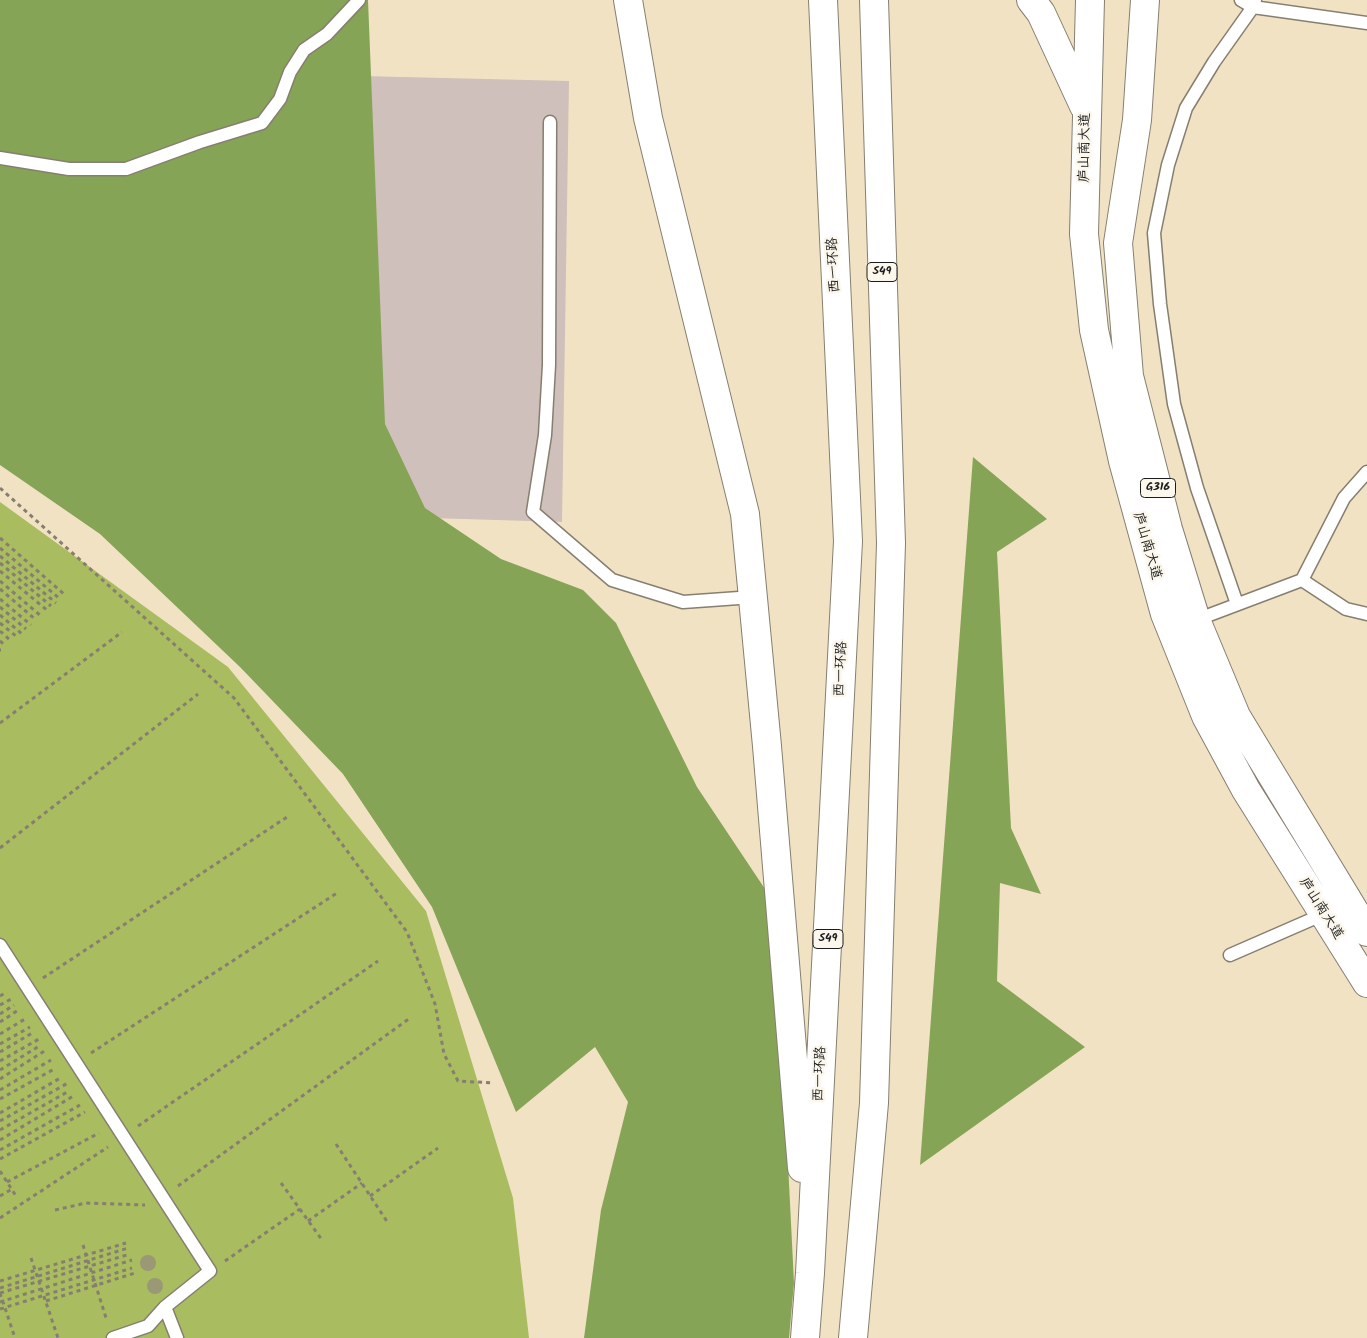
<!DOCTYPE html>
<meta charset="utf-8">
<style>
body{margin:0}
canvas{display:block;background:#f1e2c4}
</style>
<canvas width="1367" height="1338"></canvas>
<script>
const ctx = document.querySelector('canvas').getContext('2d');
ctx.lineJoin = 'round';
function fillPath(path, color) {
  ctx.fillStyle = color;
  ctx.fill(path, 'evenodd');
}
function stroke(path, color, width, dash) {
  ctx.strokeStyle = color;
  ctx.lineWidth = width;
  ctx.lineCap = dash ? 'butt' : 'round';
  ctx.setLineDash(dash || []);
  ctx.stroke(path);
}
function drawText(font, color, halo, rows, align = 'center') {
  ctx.font = font + ' Kalam,"LXGW WenKai TC",sans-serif';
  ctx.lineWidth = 5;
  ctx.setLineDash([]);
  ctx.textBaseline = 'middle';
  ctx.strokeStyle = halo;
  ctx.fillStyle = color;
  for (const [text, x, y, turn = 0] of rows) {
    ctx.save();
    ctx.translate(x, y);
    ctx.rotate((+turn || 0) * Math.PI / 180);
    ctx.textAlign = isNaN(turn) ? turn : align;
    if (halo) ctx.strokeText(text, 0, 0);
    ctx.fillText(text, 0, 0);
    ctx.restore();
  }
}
fillPath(new Path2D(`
 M361,76L569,81L562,522L364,516Z`), '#cfc0bb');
fillPath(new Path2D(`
 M0,502L228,667L426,911L513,1198L529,1338H0Z`), '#a9bc60');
fillPath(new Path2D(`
 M0,0H368L385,424L425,508L501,559L583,590L616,623L697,787L775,904L794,1283L789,1338H584L601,1210L628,1102L595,1047L516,1112L432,907L343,774L240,667L100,534L0,465Z
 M973,457L1047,519L997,552L1011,828L1041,894L1000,883L997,981L1085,1047L920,1165Z`), '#86a456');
const lane = new Path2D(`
 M1241,0L1253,7L1367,23
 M550,122L549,365L545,435L533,512L612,580L683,602L753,597
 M0,158L69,169H126L200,142L262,123L280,99L290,72L304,50L327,34L359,0
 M1302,580L1344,498L1367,472
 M1237,604L1197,488L1174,404L1160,304L1154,233L1168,165L1186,108L1214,62L1253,7L1255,0
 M1196,620L1302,580L1346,609L1367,614
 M0,945L210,1271L165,1307L148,1326L113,1338
 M1230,955L1324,914
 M165,1307L177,1338`);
const highway = new Path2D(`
 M628,0L648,118L745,514L767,746L802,1168
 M1031,0L1041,13L1084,106
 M1090,0L1084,234L1094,330L1123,461L1165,614L1206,716L1246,790L1367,983
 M1145,0L1137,120L1118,243L1129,376L1168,529L1196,620L1236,716L1367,932
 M805,1338L810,1273L848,541L823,0
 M853,1338L874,1103L891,543L874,0`);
stroke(lane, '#867f70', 15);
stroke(highway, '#867f70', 30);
stroke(new Path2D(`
 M0,488L234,698L407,932L435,1004L444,1054L458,1081L494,1083
 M0,538L65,595
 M0,548L60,599
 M0,556L56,603
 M0,563L51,606
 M0,571L48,611
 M0,581L41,616
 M0,589L36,620
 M0,599L31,625
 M0,607L26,629
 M0,615L22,634
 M0,623L17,637
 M0,631L11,641
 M0,641L6,646
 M0,650H1
 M0,723L122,632
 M0,848L198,694
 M43,978L287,817
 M0,996L7,992
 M0,1005L13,998
 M0,1014L14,1005
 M0,1022L20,1009
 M0,1034L25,1019
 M0,1044L30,1027
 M0,1052L34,1032
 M91,1053L337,893
 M0,1061L39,1039
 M0,1070L41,1045
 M0,1079L46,1050
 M0,1090L51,1060
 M0,1099L56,1068
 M0,1113L62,1077
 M0,1121L68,1083
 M138,1126L378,961
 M0,1130L69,1091
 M0,1140L75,1095
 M336,1144L388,1223
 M0,1150L80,1105
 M0,1159L85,1112
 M0,1171L16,1196
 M7,1182L99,1133
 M281,1183L322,1240
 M178,1186L410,1018
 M0,1196L12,1189
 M370,1196L438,1148
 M55,1210L86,1203L145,1205
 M0,1218L108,1147
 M308,1221L362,1183
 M83,1245L107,1321
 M31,1258L58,1338
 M225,1261L300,1209
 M0,1281L126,1243
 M0,1288L128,1248
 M0,1293L130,1254
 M0,1293L15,1338
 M46,1301L135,1273
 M0,1302L132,1260
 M0,1309L132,1268`), '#867f70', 3, [4, 4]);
stroke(lane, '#fff', 12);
stroke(highway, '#fff', 28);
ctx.fillStyle = '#9b9876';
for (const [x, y] of [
 [148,1263],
 [155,1286]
]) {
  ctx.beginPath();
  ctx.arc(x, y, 8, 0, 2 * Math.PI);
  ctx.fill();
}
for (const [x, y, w] of [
 [882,272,30],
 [1158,488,35],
 [828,939,30]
]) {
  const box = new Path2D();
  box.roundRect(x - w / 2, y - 9.5, w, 19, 4);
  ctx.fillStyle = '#fbf7ec';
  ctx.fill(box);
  stroke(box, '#1c1c1c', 1);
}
drawText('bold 12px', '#1c1c1c', null, [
 ["S49",882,272],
 ["G316",1158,488],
 ["S49",828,939]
]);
drawText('14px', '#1c1c1c', '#fbf7ec', [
 ["庐山南大道",1086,148,-89],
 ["西一环路",835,265,-93],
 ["庐山南大道",1146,546,74],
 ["西一环路",842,669,-87],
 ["庐山南大道",1320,909,58],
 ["西一环路",821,1074,-87]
]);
</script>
